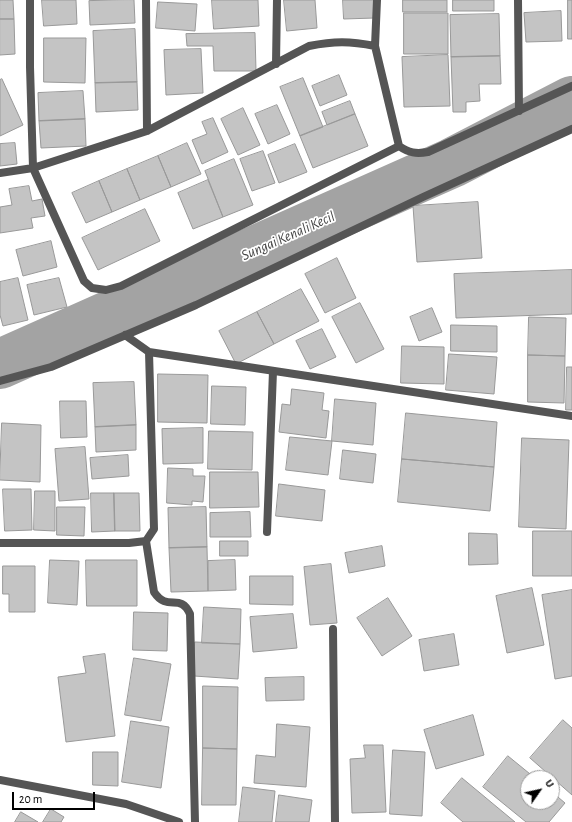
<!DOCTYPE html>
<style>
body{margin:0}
#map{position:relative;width:572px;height:822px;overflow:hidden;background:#fff;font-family:"Alegreya Sans",sans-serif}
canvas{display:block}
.north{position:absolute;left:520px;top:770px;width:40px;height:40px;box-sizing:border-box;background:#fff;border:1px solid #999;border-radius:50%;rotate:56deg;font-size:11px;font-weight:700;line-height:16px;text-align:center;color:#000}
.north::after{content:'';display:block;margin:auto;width:14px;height:18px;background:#000;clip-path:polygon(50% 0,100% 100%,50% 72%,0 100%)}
.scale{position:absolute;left:12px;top:792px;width:83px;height:18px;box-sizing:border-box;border:2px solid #000;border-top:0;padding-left:5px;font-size:12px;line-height:14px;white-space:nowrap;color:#000;-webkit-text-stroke:3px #fff;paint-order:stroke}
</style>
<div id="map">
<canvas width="572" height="822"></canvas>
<div class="north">U</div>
<div class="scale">20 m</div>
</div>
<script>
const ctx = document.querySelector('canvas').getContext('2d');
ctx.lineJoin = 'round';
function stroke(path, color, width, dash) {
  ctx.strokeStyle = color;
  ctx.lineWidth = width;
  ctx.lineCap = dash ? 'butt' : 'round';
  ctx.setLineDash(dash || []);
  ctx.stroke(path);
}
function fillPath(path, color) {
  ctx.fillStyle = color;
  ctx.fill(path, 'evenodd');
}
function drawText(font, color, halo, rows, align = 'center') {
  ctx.font = font + ' "Alegreya Sans",sans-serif';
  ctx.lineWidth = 3.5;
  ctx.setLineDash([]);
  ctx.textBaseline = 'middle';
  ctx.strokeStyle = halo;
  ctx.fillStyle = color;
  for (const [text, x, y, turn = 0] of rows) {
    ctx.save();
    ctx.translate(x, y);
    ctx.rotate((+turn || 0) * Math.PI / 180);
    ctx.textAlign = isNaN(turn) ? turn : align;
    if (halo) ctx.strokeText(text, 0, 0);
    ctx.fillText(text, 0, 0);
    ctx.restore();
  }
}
stroke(new Path2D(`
 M0,364L452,163L572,101`), '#a3a3a3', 50);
const building = new Path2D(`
 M0,0H13L14,19H0Z
 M42,0H76L77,24L44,26Z
 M134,0L135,23L90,25L89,1Z
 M212,0H258L259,26L214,29Z
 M284,0H315L317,28L287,31Z
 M343,0H374L375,18L344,19Z
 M403,0H447V12H403Z
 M453,0H494V11H453Z
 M568,0H572V39H568Z
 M158,2L197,4L195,31L156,28Z
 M561,11L562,41L526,42L524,13Z
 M404,13H448V54H404Z
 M499,14L500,56L451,57L450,15Z
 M0,19H14L15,54L0,55Z
 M135,29L137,82L95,83L93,31Z
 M255,33L256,71H214L213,46H187L186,34Z
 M44,38H86L85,83L44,82Z
 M201,49L203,93L166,95L164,50Z
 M448,55L450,106L404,107L402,57Z
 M500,56L501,84H479L480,101L466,102V112H453L451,57Z
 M339,75L347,95L320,106L312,86Z
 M303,78L323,127L300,136L280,87Z
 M2,79L23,125L0,136V80Z
 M137,82L138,110L96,112L95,83Z
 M83,91L85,119L39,121L38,93Z
 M350,101L355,114L327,125L322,112Z
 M277,105L290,134L268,144L255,114Z
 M243,108L260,145L238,155L221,119Z
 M355,114L368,146L313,168L300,136Z
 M213,118L228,152L202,164L192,140L207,134L202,122Z
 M85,119L86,146L41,148L39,121Z
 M15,143L17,164L0,166V144Z
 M187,143L201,174L171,187L158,156Z
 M295,144L307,172L279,183L268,155Z
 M263,151L275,183L252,191L240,159Z
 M158,156L171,187L140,200L127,169Z
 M234,159L253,205L223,217L205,171Z
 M127,169L140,200L112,212L99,181Z
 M208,180L223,217L193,229L178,193Z
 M99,181L112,212L86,223L72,193Z
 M29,186L32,201L42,199L45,216L31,218L33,228L0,233V207L12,205L9,189Z
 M478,202L482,258L417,262L413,206Z
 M145,209L160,241L98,270L82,238Z
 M51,241L57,267L23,276L16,250Z
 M337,258L356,298L325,313L305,274Z
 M572,270V314L456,318L454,274Z
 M18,278L28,320L3,326L0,315V282Z
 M59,278L67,307L34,315L27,285Z
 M301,289L319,321L274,344L257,312Z
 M360,303L384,349L356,363L332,317Z
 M432,308L442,332L419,341L410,317Z
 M257,312L274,344L236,364L219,331Z
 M529,317L566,318L565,356L528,355Z
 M451,325L497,326V352L451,351Z
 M322,329L336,357L310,369L296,341Z
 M402,346L444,347V384L401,383Z
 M449,354L497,357L494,394L446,390Z
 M528,355L565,356L564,403L528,402Z
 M567,367H572V410H566Z
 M158,374L208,375L207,423L158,422Z
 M134,382L136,425L95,427L93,383Z
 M212,386L246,387L245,425L211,424Z
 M292,389L324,393L322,410L329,411L326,438L279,432L282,404L290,405Z
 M335,399L376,403L373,445L332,441Z
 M60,401H86L87,437L61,438Z
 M406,413L497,422L494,467L402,459Z
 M2,423L41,425L40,482L0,480Z
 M136,425V450L96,452L95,427Z
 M203,428V463L163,464L162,429Z
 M209,431L253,432L252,470L208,469Z
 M290,437L332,441L328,475L286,470Z
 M522,438L569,440L566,529L519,527Z
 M85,447L89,499L59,501L55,449Z
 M343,450L376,454L373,483L340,479Z
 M128,455L129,476L92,479L90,458Z
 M402,459L494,467L490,511L398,502Z
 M168,468L193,469V476H205L203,502L192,501V505L167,503Z
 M210,472H258L259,507L210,508Z
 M279,484L325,490L322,521L276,516Z
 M3,489H31L32,530L5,531Z
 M35,491H55V531L34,530Z
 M91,493H114L115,531L92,532Z
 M114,493H139L140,531H115Z
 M57,507H85L84,536L57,535Z
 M206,507L207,547L169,548L168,508Z
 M250,512L251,537H210V513Z
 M533,531H572V576H533Z
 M469,533L497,534L498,564L469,565Z
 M220,541H248V556H220Z
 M382,546L385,566L349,573L345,553Z
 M207,547L208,591L171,592L169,548Z
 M50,560L79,561L77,605L48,603Z
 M86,560H137V606H87Z
 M235,560L236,590L208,591V561Z
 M331,564L337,623L310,625L304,567Z
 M3,566H35V612H9V594H3Z
 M250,576H293V605L250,604Z
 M532,588L544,645L507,653L496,596Z
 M572,590V676L555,679L542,595Z
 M388,598L412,636L382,656L357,618Z
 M204,607L241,609L240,644L202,643Z
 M134,612L168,613L167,651L133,650Z
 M293,614L297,648L253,652L250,617Z
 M454,634L459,665L424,671L419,640Z
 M195,642L240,644L238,679L194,676Z
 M105,654L115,736L66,742L58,677L86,673L83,657Z
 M134,658L171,664L161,721L125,715Z
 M304,677V700L266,701L265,678Z
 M203,686L238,687L237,749L203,748Z
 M473,715L484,755L436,769L424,730Z
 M563,720L572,728V795L530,758Z
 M131,721L169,727L161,788L122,782Z
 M277,724L310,727L306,787L254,783L256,755L275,757Z
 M364,745H383L386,812L352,813L350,759L365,758Z
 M203,748L237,749L236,805H202Z
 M393,750L425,752L422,816L390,814Z
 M93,752H118V786L93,785Z
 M508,756L535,778H528V802H552V792L565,803L549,822H526L483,787Z
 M462,778L515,822H463L441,803Z
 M243,787L275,791L272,822H239Z
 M279,795L312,800L309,822H276Z
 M51,809L64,817L61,822H43Z
 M21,812L38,822H15Z`);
fillPath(building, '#c4c4c4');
stroke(building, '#999', 1);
stroke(new Path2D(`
 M30,0V67L33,168L84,281L92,288L106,290L121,286L399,146
 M146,0L147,131
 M518,0L519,111
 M375,46L377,0
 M276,64L277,0
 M0,173L33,168L147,131L309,46C334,41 350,41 375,46L399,146C409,153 416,154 428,152L572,86
 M125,335L149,352L572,416
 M0,381L51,367L196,305L423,197L572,129
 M267,532L273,371
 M146,541L154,592C168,613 180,592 190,614L195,822
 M0,543H129L146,541L154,529L149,352
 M333,629L335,822
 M0,780L126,804L179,822`), '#555', 8);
drawText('italic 15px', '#444', '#fff', [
 ["Sungai Kenali Kecil",288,236,-24]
]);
</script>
